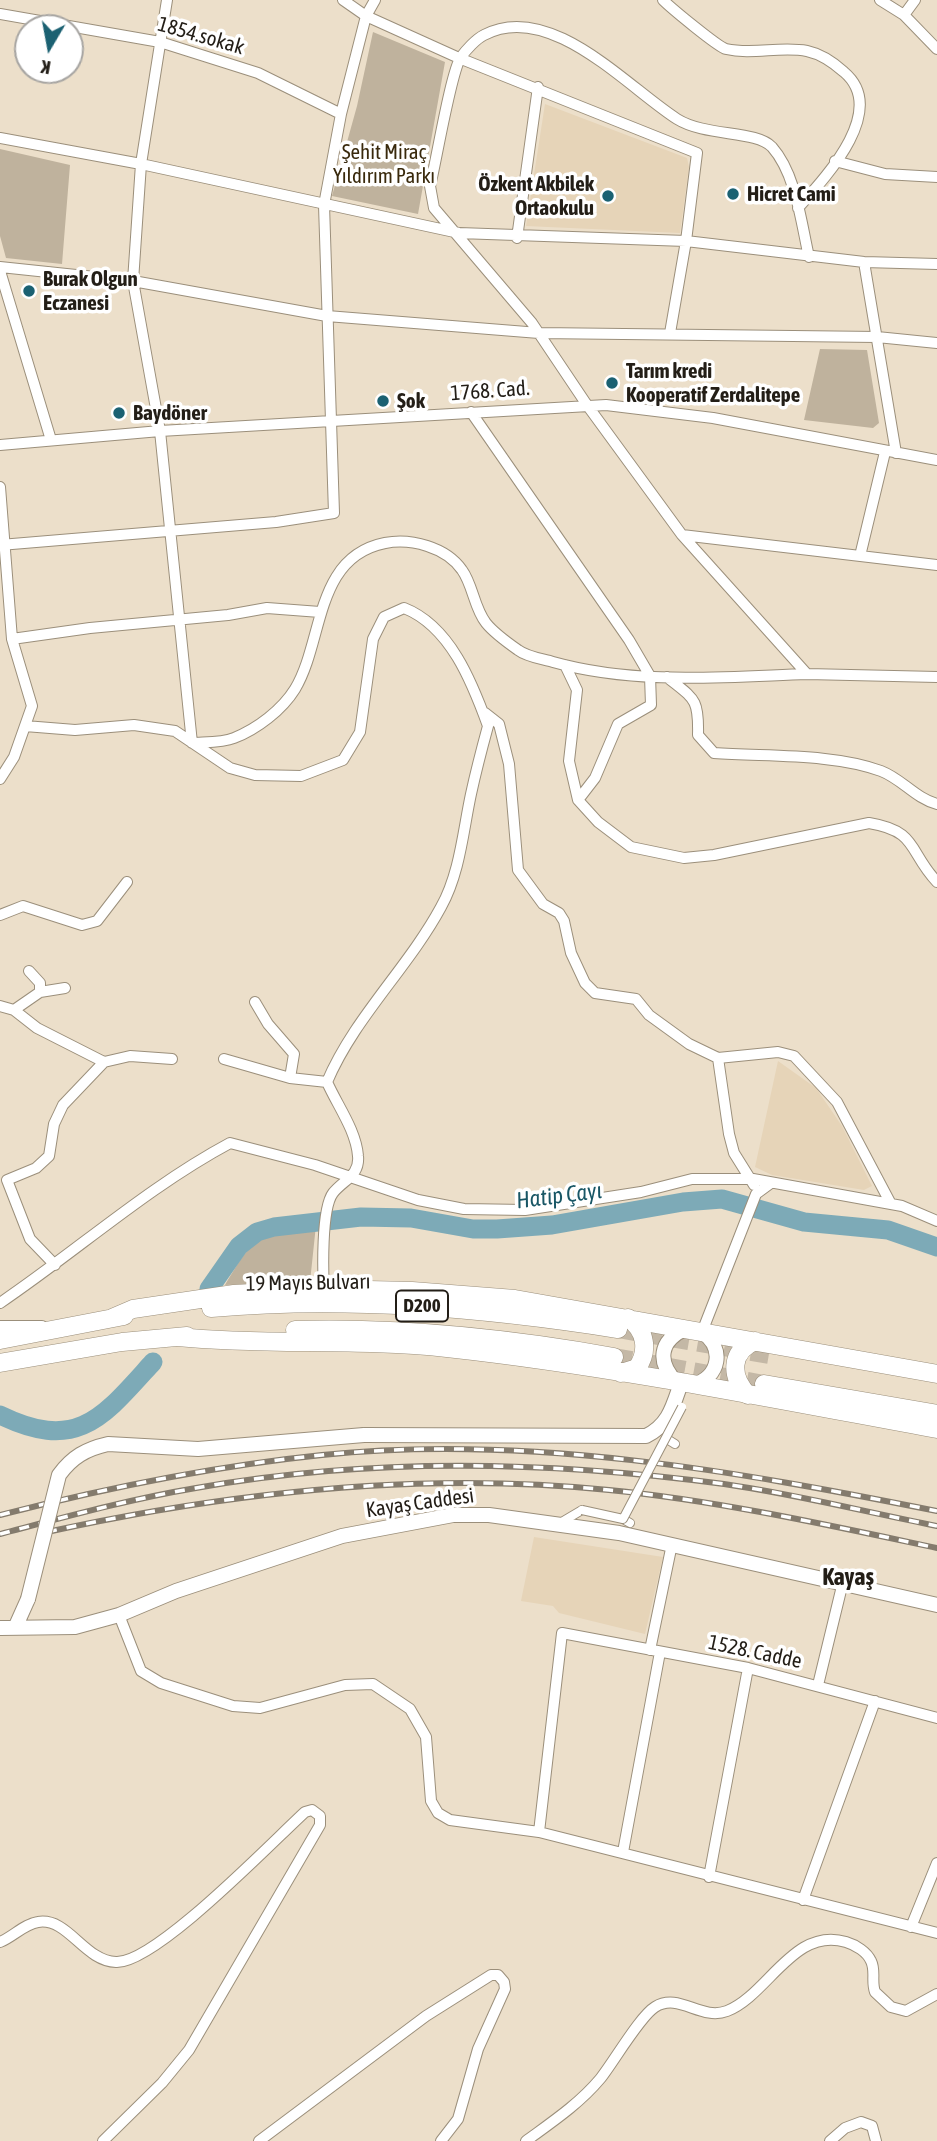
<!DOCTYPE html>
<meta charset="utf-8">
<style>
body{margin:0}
#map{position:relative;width:937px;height:2141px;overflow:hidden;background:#ecdfca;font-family:"Asap Condensed",sans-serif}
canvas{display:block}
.north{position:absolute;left:14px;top:14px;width:70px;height:70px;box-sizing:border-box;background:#fff;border:2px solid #a7a5a2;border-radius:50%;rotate:190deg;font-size:19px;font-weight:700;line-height:28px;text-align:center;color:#231e17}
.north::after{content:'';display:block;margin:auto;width:24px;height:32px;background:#1b6172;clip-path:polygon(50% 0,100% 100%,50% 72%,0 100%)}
</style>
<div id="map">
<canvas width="937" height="2141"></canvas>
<div class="north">K</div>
</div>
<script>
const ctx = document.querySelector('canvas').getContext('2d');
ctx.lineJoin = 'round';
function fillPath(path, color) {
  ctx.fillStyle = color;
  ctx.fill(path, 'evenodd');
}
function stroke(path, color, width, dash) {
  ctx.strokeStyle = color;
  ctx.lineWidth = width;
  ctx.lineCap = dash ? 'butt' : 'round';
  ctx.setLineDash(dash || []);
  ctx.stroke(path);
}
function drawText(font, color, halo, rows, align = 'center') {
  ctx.font = font + ' "Asap Condensed",sans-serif';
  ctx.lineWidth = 7;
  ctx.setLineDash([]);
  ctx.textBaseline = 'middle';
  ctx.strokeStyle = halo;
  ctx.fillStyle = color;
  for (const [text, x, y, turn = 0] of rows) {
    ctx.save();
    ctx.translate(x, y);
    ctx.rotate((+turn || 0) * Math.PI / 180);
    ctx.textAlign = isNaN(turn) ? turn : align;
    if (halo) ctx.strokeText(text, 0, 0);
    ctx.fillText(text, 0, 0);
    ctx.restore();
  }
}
fillPath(new Path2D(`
 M545,104L687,158L689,167L680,233L526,226Z
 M778,1061L816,1088L842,1126L872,1186L864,1190L772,1175L755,1167Z
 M534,1537L663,1557L645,1634L559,1613L553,1606L521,1601Z`), '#e6d4b8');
fillPath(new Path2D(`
 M373,32L445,62L418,214L332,196L357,106Z
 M0,149L70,165L62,264L6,258L0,236Z
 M820,349L867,350L879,423L873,428L804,420Z
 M316,1225L310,1282L225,1285C255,1235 257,1233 316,1225Z`), '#bfb29d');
stroke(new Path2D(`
 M209,1289L239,1246L257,1232L274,1227L361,1217L411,1218L473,1229H497L552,1225L683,1202L722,1199L804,1222L888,1230L937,1247
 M0,1415C78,1453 103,1417 153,1362`), '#7daab7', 19);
stroke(new Path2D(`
 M618,1329L770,1355
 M614,1357L764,1384`), '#c4b8a6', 18, [18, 9]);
const pedestrian = new Path2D(`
 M667,1439L675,1444
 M623,1519L630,1523
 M560,1523L582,1510`);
const minor = new Path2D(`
 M167,0L141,164L133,281L160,431L192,743C205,742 222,743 234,738C257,729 282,710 295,689C324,641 314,557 385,543C411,538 446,547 462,570C473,585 474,608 486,623C494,633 508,643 518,650C527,657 543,659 553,662C635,685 722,677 807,674
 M343,0L366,16L459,58L697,153L686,241L670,333
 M663,0C671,8 718,47 726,49C752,55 781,46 807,51C821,54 834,63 844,72C889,110 826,177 798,208
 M880,0L904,15L937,49
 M0,14L160,42L258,73L341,114
 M904,15L915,0
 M0,138L141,164L459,233L686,241L864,262L937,264
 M835,161L885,174L937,177
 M517,238L538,87
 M809,257C801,222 796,174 772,147C756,130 706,137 677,119C627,87 550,0 484,35C476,39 466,50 461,57C451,71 436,163 430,186L434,208L532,323L587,405L682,535L807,674L937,677
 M864,262L896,453
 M0,267L133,281L327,316L539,333L877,337L937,343
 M0,271L51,440
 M471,412L629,640L650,676L651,705L618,724L595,778L578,800
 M0,445L160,431L606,405L713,418L937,460
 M0,487L12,639L32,706L14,757L0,779
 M682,535L937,565
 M0,545L276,522L334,513L324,205L341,114L366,16L375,0
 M860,556L885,452
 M12,639L90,628L228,615L267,608L320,612
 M565,665L577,690L569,761L578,800L598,822L631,847L684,858L714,855L869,823C918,831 908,851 937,882
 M667,677C694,699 699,698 698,735L714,753C765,757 833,753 881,771C902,779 915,798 937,804
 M485,713L499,724L509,764L518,870L543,904L559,913L564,921L571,953L585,983L595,993L636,999L649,1015L689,1044L718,1058L778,1052L794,1056L837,1102L891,1204
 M25,726L75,730L134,725L175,731L230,768L255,775L301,776L343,760L360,732L373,639L384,617L404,608C450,626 472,682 488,726C482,748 476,771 471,794C463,831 460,873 441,907C408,968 354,1018 327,1082C337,1105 356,1130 358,1156C360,1176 343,1180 333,1193C321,1209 323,1273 324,1294
 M0,915L23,906L82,925L97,921L127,882
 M29,971L40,983V992
 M255,1002L268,1024L294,1054L290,1078
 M0,1006L14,1010L37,1028L104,1062
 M14,1010L40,992L65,988
 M718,1058L729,1134L734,1153L754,1185
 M224,1059L290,1078L327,1082
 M55,1265L30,1239L7,1180L36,1168L49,1156L54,1124L63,1105L104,1062L130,1056L172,1059
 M0,1303C78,1250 148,1187 230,1143L315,1165L418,1200L464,1209L525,1210L641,1192L692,1179H753L902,1206L937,1221
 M0,1326H42
 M702,1332L756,1194L771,1183
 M119,1615L141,1671L161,1683L233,1706L260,1708L345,1685L373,1684L410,1709L426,1737L431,1801L438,1813L450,1820L539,1832L937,1933
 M650,1650L672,1544
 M818,1685L843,1582
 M539,1832L562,1633L748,1668L937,1718
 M623,1852L660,1652
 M709,1877L748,1668
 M803,1900L875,1701
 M911,1927L937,1863
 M0,1942C13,1937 24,1924 38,1922C68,1917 84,1961 116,1962C155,1964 272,1842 305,1812L312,1810L320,1816V1825L189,2050L162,2083L103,2141
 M259,2141L426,2016L491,1975H498L504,1982L505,1989L478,2049L458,2119L441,2141
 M526,2141C552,2122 579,2104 600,2079C613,2063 640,2016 655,2007C679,1992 701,2021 727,2011C768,1995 794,1926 846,1942C856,1945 867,1952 871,1961C876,1971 871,1981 875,1992L891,2007L906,2011L937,1994
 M830,2141L845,2128L861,2122L872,2126L876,2141`);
const tertiary = new Path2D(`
 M676,1382C657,1362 659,1341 685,1329
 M693,1385C720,1377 725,1348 702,1332
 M364,1435L646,1436C669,1425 673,1406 681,1383
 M0,1628L75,1627L119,1615L176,1591L342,1536L453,1515H489L619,1533L937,1605
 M15,1628L28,1599`);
const trunk = new Path2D(`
 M211,1308C347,1296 483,1308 618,1329
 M112,1318L133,1309L234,1294L324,1289L412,1291L515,1299L937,1374
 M295,1330C403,1327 508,1338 614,1357
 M178,1337C267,1346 357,1338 447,1348C611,1366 774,1399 937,1429
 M0,1340L124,1316
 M0,1363L122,1342L187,1336
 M621,1373L637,1368C649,1351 646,1330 628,1318
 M764,1384L937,1414
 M748,1395C730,1376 730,1352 755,1341`);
stroke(pedestrian, '#9b8f7b', 10);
stroke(minor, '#9b8f7b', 12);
stroke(tertiary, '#9b8f7b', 16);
stroke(trunk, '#9b8f7b', 19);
stroke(pedestrian, '#fff', 8);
stroke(minor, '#fff', 10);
stroke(tertiary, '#fff', 14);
stroke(trunk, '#fff', 18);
const rail = new Path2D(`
 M0,1515C106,1488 214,1466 322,1455C528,1434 736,1471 937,1511
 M47,1532C230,1492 422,1471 609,1490C720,1501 828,1525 937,1548
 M0,1534C65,1517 130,1499 196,1488C369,1457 550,1461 724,1484C795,1494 866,1512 937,1526`);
stroke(rail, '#847b6d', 6);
stroke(rail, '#fff', 3.5, [10]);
const pedestrianBridge = new Path2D(`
 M582,1510L623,1519L682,1407`);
const tertiaryBridge = new Path2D(`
 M28,1599L59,1475C72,1457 86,1449 108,1444L198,1449L364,1435`);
stroke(pedestrianBridge, '#9b8f7b', 10, []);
stroke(tertiaryBridge, '#9b8f7b', 16, []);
stroke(pedestrianBridge, '#fff', 8);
stroke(tertiaryBridge, '#fff', 14);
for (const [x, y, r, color] of [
 [733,194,7,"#1b6172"],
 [608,196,7,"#1b6172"],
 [29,291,7,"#1b6172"],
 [612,383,7,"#1b6172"],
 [383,401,7,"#1b6172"],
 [119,413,7,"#1b6172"]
]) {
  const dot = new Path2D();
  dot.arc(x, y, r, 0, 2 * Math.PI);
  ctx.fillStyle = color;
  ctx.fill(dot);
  stroke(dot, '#fff', 2.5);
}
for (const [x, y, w] of [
 [422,1306,52]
]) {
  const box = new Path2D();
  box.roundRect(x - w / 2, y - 15.5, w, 31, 5);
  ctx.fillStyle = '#fff';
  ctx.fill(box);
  stroke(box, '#231e17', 2);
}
drawText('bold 19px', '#231e17', null, [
 ["D200",422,1306]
]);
drawText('21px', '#231e17', '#fff', [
 ["1854.sokak",201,36,16],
 ["1768. Cad.",490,391,-4],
 ["19 Mayıs Bulvarı",308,1283,-1],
 ["Kayaş Caddesi",420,1503,-8],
 ["1528. Cadde",755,1652,12]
]);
drawText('21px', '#39290c', '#fff', [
 ["Şehit Miraç",384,152],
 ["Yıldırım Parkı",384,176]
]);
drawText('bold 21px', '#231e17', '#fff', [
 ["Özkent Akbilek",594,184,"right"],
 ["Ortaokulu",594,208,"right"],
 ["Hicret Cami",747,194],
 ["Burak Olgun",43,279],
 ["Eczanesi",43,303],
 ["Tarım kredi",626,371],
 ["Kooperatif Zerdalitepe",626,395],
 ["Şok",397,401],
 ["Baydöner",133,413]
], 'left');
drawText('italic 23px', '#185665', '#fff', [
 ["Hatip Çayı",559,1196,-7]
]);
drawText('bold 24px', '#231e17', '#fff', [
 ["Kayaş",848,1577]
]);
</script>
